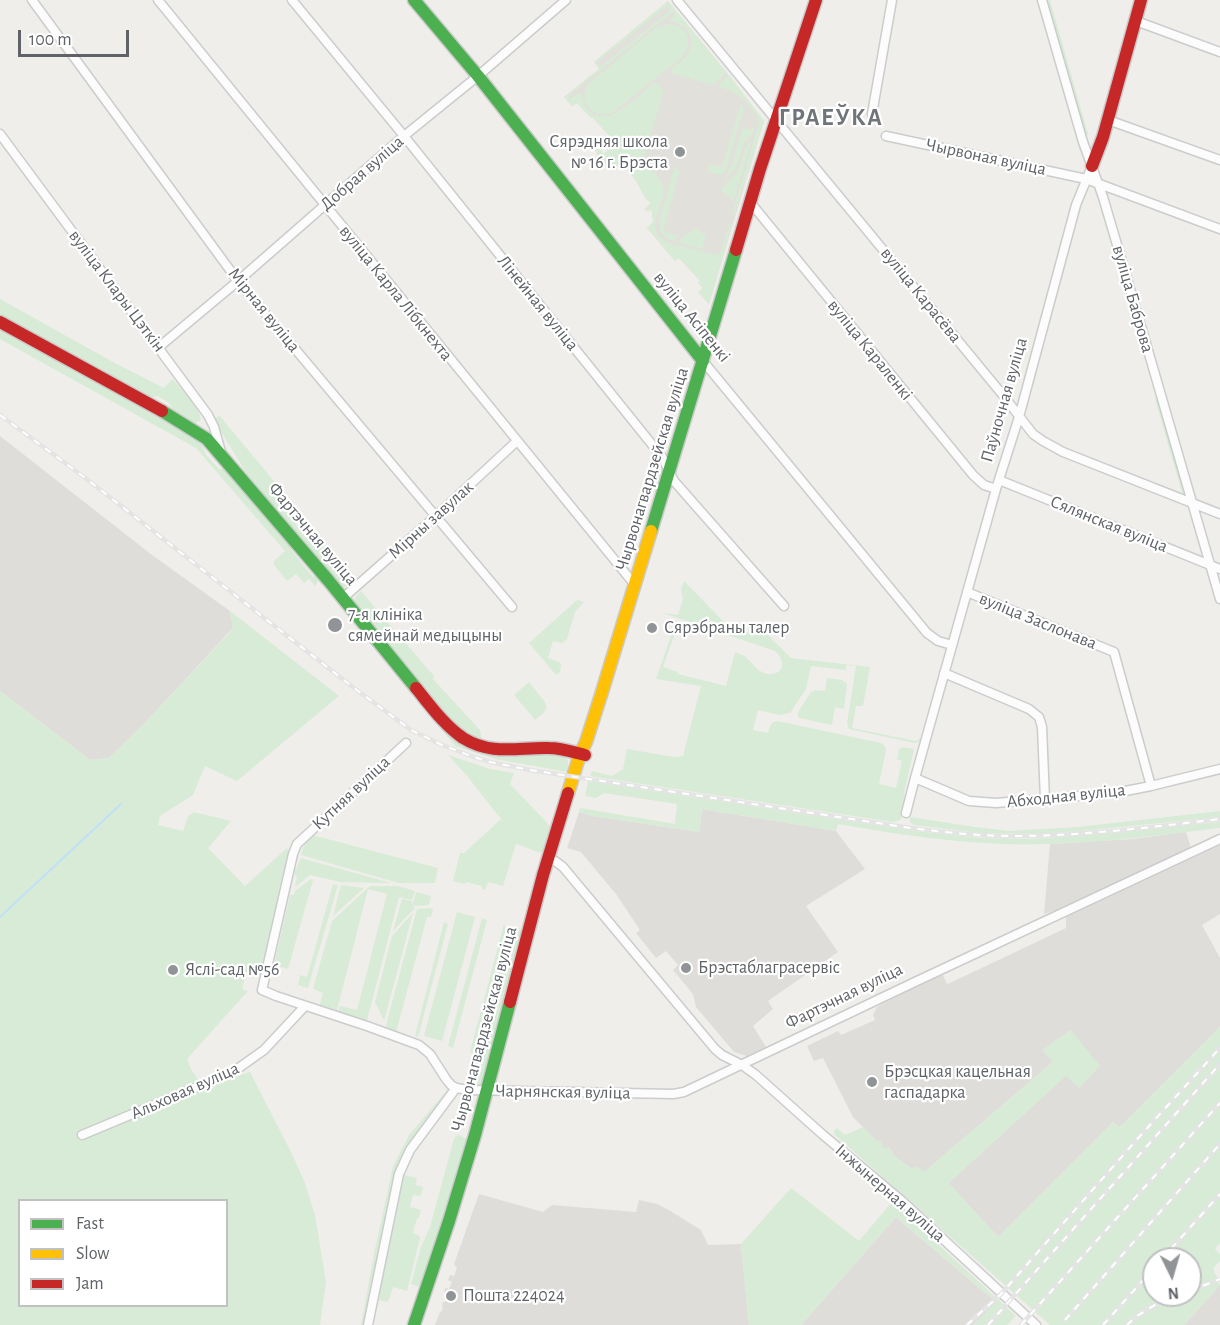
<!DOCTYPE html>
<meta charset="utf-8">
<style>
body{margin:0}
#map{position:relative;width:1220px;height:1325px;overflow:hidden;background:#efeeea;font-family:"Alegreya Sans",sans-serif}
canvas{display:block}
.legend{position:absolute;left:18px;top:1199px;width:210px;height:108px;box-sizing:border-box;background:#fff;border:2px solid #bfc1c3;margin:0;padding:8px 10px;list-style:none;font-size:18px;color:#5f6368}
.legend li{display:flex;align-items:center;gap:12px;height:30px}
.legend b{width:30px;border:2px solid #bfc1c3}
.north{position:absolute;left:1142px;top:1247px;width:60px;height:60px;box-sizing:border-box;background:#fff;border:2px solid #bfc1c3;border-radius:50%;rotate:175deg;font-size:16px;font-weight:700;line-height:24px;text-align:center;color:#5f6368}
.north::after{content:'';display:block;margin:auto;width:21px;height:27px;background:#919496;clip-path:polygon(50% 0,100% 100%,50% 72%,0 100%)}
.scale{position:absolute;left:18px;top:30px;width:111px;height:27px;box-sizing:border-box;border:3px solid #5f6368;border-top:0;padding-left:8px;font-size:18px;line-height:21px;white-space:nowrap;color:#5f6368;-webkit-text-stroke:4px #fff;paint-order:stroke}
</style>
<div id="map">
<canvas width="1220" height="1325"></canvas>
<ul class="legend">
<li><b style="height:8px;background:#4caf50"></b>Fast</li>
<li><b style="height:8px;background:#ffc107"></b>Slow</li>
<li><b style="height:8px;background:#c62828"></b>Jam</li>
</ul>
<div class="north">N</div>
<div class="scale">100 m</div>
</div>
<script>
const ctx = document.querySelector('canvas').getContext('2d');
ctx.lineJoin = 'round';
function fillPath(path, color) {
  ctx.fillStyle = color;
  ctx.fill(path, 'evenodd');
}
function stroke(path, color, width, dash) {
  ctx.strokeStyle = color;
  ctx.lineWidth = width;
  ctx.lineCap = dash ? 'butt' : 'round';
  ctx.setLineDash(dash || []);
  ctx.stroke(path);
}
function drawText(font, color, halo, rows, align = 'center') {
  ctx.font = font + ' "Alegreya Sans",sans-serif';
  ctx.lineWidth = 4.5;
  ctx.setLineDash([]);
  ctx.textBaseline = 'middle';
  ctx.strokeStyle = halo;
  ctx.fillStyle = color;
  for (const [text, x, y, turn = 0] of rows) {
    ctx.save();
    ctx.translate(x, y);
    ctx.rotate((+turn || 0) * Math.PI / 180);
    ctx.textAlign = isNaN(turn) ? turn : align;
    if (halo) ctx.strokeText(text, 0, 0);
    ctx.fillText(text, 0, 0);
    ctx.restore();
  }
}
fillPath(new Path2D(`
 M0,436L152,555L230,611L233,628L144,724L109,758L90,760L0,691Z
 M702,809L836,831L865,869L806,906L838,952L768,1001L773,1009L753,1026L766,1047L747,1056L734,1052L696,1007L693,994L673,970L678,965L666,951L656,958L636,933L640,930L616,894L585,857L581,852L567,848L579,812L593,816L699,832Z
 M1186,832L1191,848L1056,910L1044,914L1050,844L1133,839Z
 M1220,844V914L1202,925L1220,958V1027L1119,1128L1113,1122L998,1237L948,1183L1051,1089L1071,1030L1043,1050L1053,1062L924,1172L912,1169L894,1156L889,1147L884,1149L853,1117L823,1058L814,1061L807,1046L838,1031L841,1035L875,1020L873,1015L877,1007L942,973L947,984L950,983L1066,928V917Z
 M479,1194L543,1212L552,1205L636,1212L639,1200L657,1204L667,1209L701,1230L708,1245L741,1244L749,1325H435L440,1312H441L443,1308L442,1307L443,1302H445L448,1295L444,1293L445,1288L449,1289L452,1282L448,1280L450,1275L454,1276L457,1268L454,1264Z
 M896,1217L997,1303L973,1325H801Z
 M1220,1285V1325H1184Z`), '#dfddda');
fillPath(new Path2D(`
 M668,1L728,74L764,121L709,304L698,292L703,288L698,283L700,281L679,258L675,261L647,228L653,222L652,210L646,211L645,209L651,203L646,199L635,179L622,164L618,167L600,162L604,154L616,143L592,117L591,118L577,103L572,106L564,97L599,69L594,62Z`), '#e2e0da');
fillPath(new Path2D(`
 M1047,0H1050L1088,134L1086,135Z
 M668,1L726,72C721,78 716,85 708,84L672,73V68C677,64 683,60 687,55C698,38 686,22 667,21L675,15L673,12L568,96L570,99L580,92C583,98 583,105 588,110C608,131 638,95 654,83H657L663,91V94L646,149C643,170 660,171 663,187C667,207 640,229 669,243L714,255L720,253L730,223L732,224L709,304L698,292L703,288L698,283L700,281L679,258L675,261L647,228L653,222L652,210L646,211L645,209L651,203L646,199L635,179L622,164L618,167L600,162L592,142L597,138L602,143L598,147L604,154L616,143L592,117L591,118L577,103L572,106L564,97L599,69L594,62ZM667,6L671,10L600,67L597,62Z
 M666,24C689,24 695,43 680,59L612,113C592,119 577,102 588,84L656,28Z
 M729,75L764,121L735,214H732L759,122C755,111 744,97 733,92C729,90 724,89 719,87L720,83Z
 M741,103L743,106V111L725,172L719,175L707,171L709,164L722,167Z
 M744,124L745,128L748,130L755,127L752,136L747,139L744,143L735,169L724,181L731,167Z
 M752,140L733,202L727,195L721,191C724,183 733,180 737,172C744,162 742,147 752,140Z
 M674,168L680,170L663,231L679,236L673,241C664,238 659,232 659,222Z
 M1100,199L1139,332L1137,333L1098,200Z
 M695,228L706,236L702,249L677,242Z
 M0,299L113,362L164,388L172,379C183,390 198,404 201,420L197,423L190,422L172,408L169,403L158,396L152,397L0,315Z
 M0,329L166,419L197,441L202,445L206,455L219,469H226L295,546L291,550L313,577L318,574L320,578L315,586L309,579L304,583L296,574L287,581L274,565V561L285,551L196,448L0,339Z
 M1158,398L1185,494L1182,493L1155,399Z
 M219,415L303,516L295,524L314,546L320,542L354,581C347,587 344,589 336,584L245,471L214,420Z
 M684,581L724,622L750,633L759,626L791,658L870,667L863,706H856L852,728L916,741L922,737L919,742L915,743L849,729L847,723L856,666L846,665V670L811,666L806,689L790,713L779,715L758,710L753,730L768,733C770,727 770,722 777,721L881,743L884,745L886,750L879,784L896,788L902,761L897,759L899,749L902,747L914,749L904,793C907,801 905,813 900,820L893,822L590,776L592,771L612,776L623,769L627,749L674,757L683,756L701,686L656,679L672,633L674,636L663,667L678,672V674L726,686L735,652C740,654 744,655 748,659C754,665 759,673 768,674C784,676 786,660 775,651L663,613L678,615L683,599L681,589Z
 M361,591L434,676L433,679L480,730L482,741L472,737L449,720L353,603L355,597Z
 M577,600L584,602L575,612L567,639L562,643L553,641L548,658L559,662L561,665L560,672L556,675L529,643Z
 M230,611L339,696L237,781L205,766L193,795L160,816L158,825L183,831L188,816L194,812L231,821L208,848L245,886L287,848L289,853L262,976L246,972L242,989L248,991L187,1059L191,1069L203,1087L250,1072L292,1154L305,1183L315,1215L326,1282L320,1325H0V691L90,760L109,758L144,724L233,629ZM20,1200H226V1306H20Z
 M363,633H365L456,739L564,756C570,760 568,765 567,772L495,759L455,746Z
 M827,678L842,680L847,684L844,709L835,707L832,725L799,718L798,715V712L811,692L815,690L825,691Z
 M529,682L545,702C549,711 541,715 535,720L514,695Z
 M448,755L490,769L514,773L510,784L553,829L542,853C533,851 525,846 516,844L503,886L488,882L485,890L482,889V886L466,882L465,884L453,881L460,853H464L501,819L467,776Z
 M588,781L916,831L980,838L1032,839L1057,837L1220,822V828C1164,835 1108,842 1051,844C979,847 908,836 838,824L836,831L702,809L699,832L592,816L579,812L580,808L675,824L677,804L604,793L596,798L585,796Z
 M1220,811V817L1082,831L1040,834L979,833L914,825C910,823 909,821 910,817L975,827L1009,831L1078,827Z
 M312,835L438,868L435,883H399L301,855L305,842Z
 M301,858L391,883L340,882L310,875L295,887L297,877L295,875L294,870L296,869Z
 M311,879L313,880L288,969L274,965L290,895H294L295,891Z
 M333,884L338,885L308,988L298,985L300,975L307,977Z
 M341,885L364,888L333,916Z
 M370,886H398L415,891L412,900L399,897L366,1024L337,1015L340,1006L357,1010L387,894L368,889L336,1014L319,1008L323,993L313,989L332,921Z
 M416,892L431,896L429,905L413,906L415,908L393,931L402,899L412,901V906Z
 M431,908L433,909L431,917H427L396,1032L388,1029L386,1025L417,909Z
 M457,912L475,917L442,1041L424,1036Z
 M413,913L384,1021L375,1002L392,936Z
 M482,918L487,920L453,1048L448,1046Z
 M444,922L448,924L418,1037L415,1036Z
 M504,924L506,930L473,1053L470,1052Z
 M514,927L519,928L522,931L483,1085C480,1087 475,1087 472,1084L471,1080L509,932Z
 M1220,1027V1243L1215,1249L1220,1254V1261L1213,1268L1220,1285L1184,1325H1050L834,1134V1131L837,1128L845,1135L863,1127L877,1141L880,1140L884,1149L889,1147L894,1156L912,1169L917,1166L924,1172L1053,1062L1042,1050L1071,1030L1100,1066L1079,1088L1066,1076L949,1183L998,1237L1113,1122L1120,1127ZM1154,1259H1190V1295H1154Z
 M449,1088L450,1090L406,1152L365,1325H361L374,1254L393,1166L409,1135Z
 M459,1135L466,1139L468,1141L423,1288L411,1284L421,1247L430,1227L454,1139L456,1136Z
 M404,1175L417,1178L415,1185L423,1187L421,1196L413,1195L410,1207L421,1210L419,1218H417L413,1233L419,1236L420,1238L407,1291L393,1287L388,1302L379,1300L381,1286L398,1198Z
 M791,1188L859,1241L892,1202L1016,1316L1007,1325H973L996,1302L896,1217L801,1325H749L741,1244Z`), '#d8ebd6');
stroke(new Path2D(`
 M0,917L121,804`), '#bfe0f9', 2);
const street = new Path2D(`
 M32,0L238,281L512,607
 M158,0L635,585
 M292,0L404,136L662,457L674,481L784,606
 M677,0L1002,394L1033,434L1043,441L1063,452L1220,514
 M1042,0L1083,142L1103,197L1143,333L1220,599
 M1136,21L1220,52
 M872,114L892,0
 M1108,120L1220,160
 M0,134L208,415L214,427L221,452
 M886,136L1086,179L1220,229
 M750,202L973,475L984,485L996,489
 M159,347L238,281L404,136L478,76L566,0
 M703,361L927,633L938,641L952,645
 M999,480L1220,569
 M967,592L1114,652L1151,786
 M343,598L435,517L517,441
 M944,673L1029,709L1039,717L1042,727L1045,800
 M406,743L297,844L293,854L262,990L276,996L367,1026L419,1045L430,1054L446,1079L451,1085L456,1088L469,1090L673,1094L684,1092L917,981L1220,839
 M915,778L969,801L996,803L1115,793L1151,786L1220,769
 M906,813L915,778L996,489L1019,417L1076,205L1092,166
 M548,859L555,861L563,867L715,1049L722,1055L742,1065L756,1075L822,1134L902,1201L1036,1325
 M82,1135L233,1072L264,1050L305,1006
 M368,1325L399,1174L410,1150L456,1088`);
const fast = new Path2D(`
 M414,0L478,76L703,361
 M162,411L207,439L328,580L416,688
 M651,531L736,250
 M414,1325L449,1221L475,1135L510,1002`);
const slow = new Path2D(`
 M568,793L580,754L586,742L602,692L651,531`);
const jam = new Path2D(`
 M1092,166L1103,137L1141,0
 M736,250L760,169L816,0
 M0,322L162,411
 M416,688C430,705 444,725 463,738C492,756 518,747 549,748C561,748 573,752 585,755
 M510,1002L543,875L568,793`);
stroke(street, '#cbcccc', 11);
stroke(fast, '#cacacb', 15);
stroke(slow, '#cacacb', 15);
stroke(jam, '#cacacb', 15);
stroke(street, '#fdfcfc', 8);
stroke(fast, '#4caf50', 12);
stroke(slow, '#ffc107', 12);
stroke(jam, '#c62828', 12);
const rail = new Path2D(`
 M0,415L84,477L354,688L411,730L442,745L474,757L490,762L530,770L904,827C940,832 977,836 1014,836C1083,836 1152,827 1220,819
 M1162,1259L1220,1194
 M1190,1291L1220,1279
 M1065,1320L1220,1144
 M967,1325L1001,1294L1140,1136L1220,1048
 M988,1325L1220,1064
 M1021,1325L1220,1103
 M1103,1325L1154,1268
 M1127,1325L1137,1316L1171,1295`);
stroke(rail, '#e4e4e4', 4.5);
stroke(rail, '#fff', 2, [7]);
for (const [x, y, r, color] of [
 [680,152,6,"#919496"],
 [335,625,8,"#919496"],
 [652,628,6,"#919496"],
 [686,968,6,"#919496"],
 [173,970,6,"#919496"],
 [872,1082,6,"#919496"],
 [451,1296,6,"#919496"]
]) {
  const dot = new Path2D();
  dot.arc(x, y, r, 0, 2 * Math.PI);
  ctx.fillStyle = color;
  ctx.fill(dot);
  stroke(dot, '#fff', 2);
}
drawText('18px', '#5f6368', '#fff', [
 ["Сярэдняя школа",668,142,"right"],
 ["№ 16 г. Брэста",668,163,"right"],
 ["7-я клініка",348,615],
 ["сямейнай медыцыны",348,636],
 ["Сярэбраны талер",664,628],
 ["Брэстаблаграсервіс",698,968],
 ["Яслі-сад №56",185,970],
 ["Брэсцкая кацельная",884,1072],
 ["гаспадарка",884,1093],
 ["Пошта 224024",463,1296]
], 'left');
drawText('18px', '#5f6368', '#fff', [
 ["Чырвоная вуліца",986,157,12],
 ["Добрая вуліца",362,173,-41],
 ["вуліца Клары Цэткін",117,291,53],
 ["вуліца Карла Лібкнехта",396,293,51],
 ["вуліца Карасёва",921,295,51],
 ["вуліца Баброва",1133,299,74],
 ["Лінейная вуліца",538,303,51],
 ["Мірная вуліца",264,310,51],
 ["вуліца Асіпенкі",692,317,51],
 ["вуліца Караленкі",870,350,51],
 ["Паўночная вуліца",1004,400,-74],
 ["Чырвонагвардзейская вуліца",652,469,-73],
 ["Мірны завулак",431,520,-42],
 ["Сялянская вуліца",1109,524,22],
 ["Фартэчная вуліца",313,534,50],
 ["вуліца Заслонава",1038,621,22],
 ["Кутняя вуліца",351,793,-43],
 ["Абходная вуліца",1066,796,-6],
 ["Фартэчная вуліца",844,996,-26],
 ["Чырвонагвардзейская вуліца",484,1029,-75],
 ["Альховая вуліца",185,1091,-24],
 ["Чарнянская вуліца",563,1092,1],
 ["Інжынерная вуліца",890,1193,41]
]);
ctx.letterSpacing = '1.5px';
drawText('bold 24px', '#70757a', '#fff', [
 ["ГРАЕЎКА",831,118]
]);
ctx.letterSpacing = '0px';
</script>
